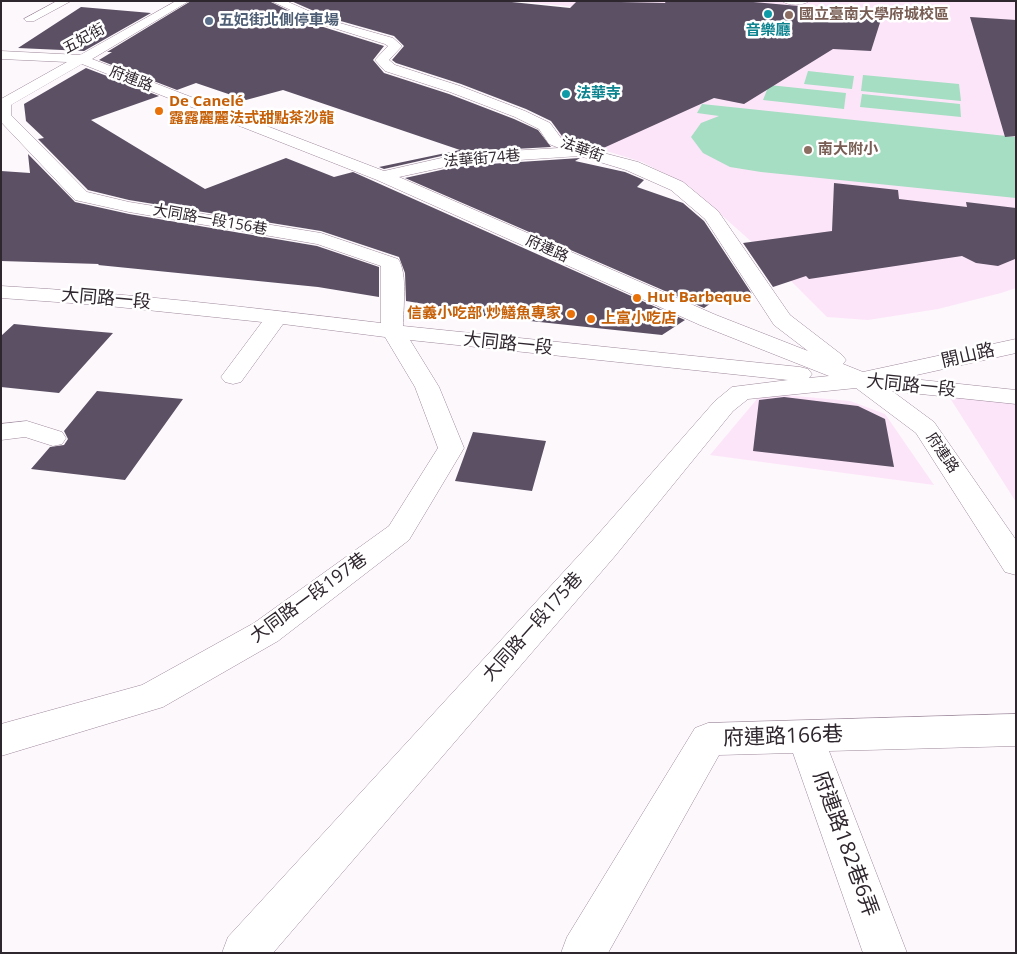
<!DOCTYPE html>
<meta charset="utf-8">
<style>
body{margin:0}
#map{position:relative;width:1017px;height:954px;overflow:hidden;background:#fdf8fc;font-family:"Open Sans",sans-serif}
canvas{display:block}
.frame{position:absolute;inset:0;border:2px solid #2f272e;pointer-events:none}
</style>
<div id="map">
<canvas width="1017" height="954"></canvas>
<div class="frame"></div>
</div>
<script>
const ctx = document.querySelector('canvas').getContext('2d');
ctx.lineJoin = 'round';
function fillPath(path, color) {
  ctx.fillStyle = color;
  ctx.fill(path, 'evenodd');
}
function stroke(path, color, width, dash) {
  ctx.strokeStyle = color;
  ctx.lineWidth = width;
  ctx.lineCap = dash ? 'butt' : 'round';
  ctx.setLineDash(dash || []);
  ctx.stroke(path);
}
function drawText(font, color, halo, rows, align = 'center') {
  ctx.font = font + ' "Open Sans","Noto Sans TC",sans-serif';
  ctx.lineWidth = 5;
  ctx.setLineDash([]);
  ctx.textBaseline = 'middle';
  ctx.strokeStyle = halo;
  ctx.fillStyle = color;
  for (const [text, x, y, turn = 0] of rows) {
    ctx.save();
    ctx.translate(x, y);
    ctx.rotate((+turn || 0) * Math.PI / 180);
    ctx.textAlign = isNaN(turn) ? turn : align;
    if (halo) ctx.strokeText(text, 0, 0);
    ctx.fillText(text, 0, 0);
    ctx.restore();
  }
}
fillPath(new Path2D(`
 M514,1H1016V288L1001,293L938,309L868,320L827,317L754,244L689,186L642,162L561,137L556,127L797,28Z
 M943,387L1016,394V502Z
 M762,393L850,401L885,414L934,485L710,455Z`), '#fce5f9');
fillPath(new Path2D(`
 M808,71L854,76L852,89L804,84Z
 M863,75L959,84L961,101L861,91Z
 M769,85L846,93L844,109L763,100Z
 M862,94L960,104L961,117L860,107Z
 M702,104L1016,137V198L761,172L730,167L703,153L691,137L701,123L719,116L697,113Z`), '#a5dec2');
fillPath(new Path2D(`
 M191,1H269L320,26L384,46L373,60L384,73L449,94L514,119L538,130L551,147L459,152L384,169L379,167L460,150L283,90L246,100L196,83L177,90L99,60L112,52H107Z
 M291,1H502L570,8L577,1L665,3L666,1H742L844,10L845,7L884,10L871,51L833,49L744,104L714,98L599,150L562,136L551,121L526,109L461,84L396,63L392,60L404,46L394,36L330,18Z
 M81,7L151,13L84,51L18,48Z
 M970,17L1016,20V136L1005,137Z
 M86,68L159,96L91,120L205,189L286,158L334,177L353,172L685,320L662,335L436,311L437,306L406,301L405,273L399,257L321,231L129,200L88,190L38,139L44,138L26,121L24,104Z
 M28,154L75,202L129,214L317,246L379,267V297L318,287L98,265L99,264L1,261V171L30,173Z
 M580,158L575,161L625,172L644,180L637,187L683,203L704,221L752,294L735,299L724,294L704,308L405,178L459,166Z
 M834,183L898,190L899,199L967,207L966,202L1016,208L1015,259L998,266L976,263L962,256L809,279L806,276L773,287L743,243L832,231Z
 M14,324L44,327L113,333L59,393L1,387V336Z
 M97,391L183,399L125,480L31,469L50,447L64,445L68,439L64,431Z
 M784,397L858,406L885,419L894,467L753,451L759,400Z
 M473,432L546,441L532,491L455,481Z`), '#5b5064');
const minor = new Path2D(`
 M57,1H71L34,21H26L24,19Z
 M176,1H189L92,59L384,171L459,154L559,148L549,144L539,129L515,117L450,92L385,71L375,60L388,46L385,44L321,24L271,1H286L329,20L393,38L402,46L389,60L395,65L460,86L525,111L550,123L561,138L588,149L638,162L683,182L718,211L790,315L842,355L846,360L843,364L863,372L1016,339V353L903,378L1016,390V404L892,391L934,422L1016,540V575L1005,572L916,433L856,388L748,399L733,411L615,556L273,953H222L228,937L593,540L715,401L732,387L788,380L410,340L439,387L464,448L409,540L278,641L163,707L1,756V724L142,685L254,623L389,526L438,448L415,387L385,337L283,324L241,382L233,384L225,382L221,377L262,322L99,305L1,298V286C128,293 255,308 381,323V266L317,244L129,212L75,200L1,122V99L67,62L1,59V51L80,55ZM82,64L377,180L700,325L829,376L809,378L812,374L808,369L800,367L403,326C403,309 408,273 398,259L321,233L129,202L87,192L11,115V105ZM580,156L626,170L671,190L705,219L774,325L808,351L716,315L399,177L459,164Z
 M782,1H809C803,6 788,6 782,1Z
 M27,421L62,432L66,438L62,444L53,446L25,437L1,440V424Z
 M1016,714V746L829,751L907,953H863L793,753L719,755L608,953H561L567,937L695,728L708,723Z`);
stroke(minor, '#9d899b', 1);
fillPath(minor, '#fff');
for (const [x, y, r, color] of [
 [768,14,5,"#0f9aa8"],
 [789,15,5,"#8d6e63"],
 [209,21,5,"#5c6f8a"],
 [566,94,5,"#0f9aa8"],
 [159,111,5,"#e8710a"],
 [808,150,5,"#8d6e63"],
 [637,298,5,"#e8710a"],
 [571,314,5,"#e8710a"],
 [591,319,5,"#e8710a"]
]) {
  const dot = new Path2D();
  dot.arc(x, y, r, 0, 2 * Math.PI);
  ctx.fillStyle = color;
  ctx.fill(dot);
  stroke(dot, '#fff', 2);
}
drawText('bold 15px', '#785e54', '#fff', [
 ["國立臺南大學府城校區",799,15],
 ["南大附小",818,150]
], 'left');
drawText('bold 15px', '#4e5e75', '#fff', [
 ["五妃街北側停車場",219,21]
], 'left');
drawText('bold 15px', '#0d838f', '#fff', [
 ["音樂廳",768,31],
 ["法華寺",576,94,"left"]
]);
drawText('15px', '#2f272e', '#fff', [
 ["五妃街",84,39,-29],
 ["府連路",131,79,21],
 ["法華街",582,150,20],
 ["法華街74巷",482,159,-5],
 ["大同路一段156巷",210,220,10],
 ["府連路",547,249,24],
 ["府連路",942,453,56]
]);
drawText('bold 15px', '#c56008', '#fff', [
 ["De Canelé",169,102],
 ["露露麗麗法式甜點茶沙龍",169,119],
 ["Hut Barbeque",647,298],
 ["信義小吃部 炒鱔魚專家",561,314,"right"],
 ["上富小吃店",601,319]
], 'left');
drawText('18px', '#2f272e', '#fff', [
 ["大同路一段",106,299,5],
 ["大同路一段",508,344,6],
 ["開山路",968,356,-13],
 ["大同路一段",911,386,6],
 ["大同路一段197巷",309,598,-36],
 ["大同路一段175巷",533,627,-48]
]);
drawText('21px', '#2f272e', '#fff', [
 ["府連路166巷",783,737,-2],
 ["府連路182巷6弄",845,844,70]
]);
</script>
